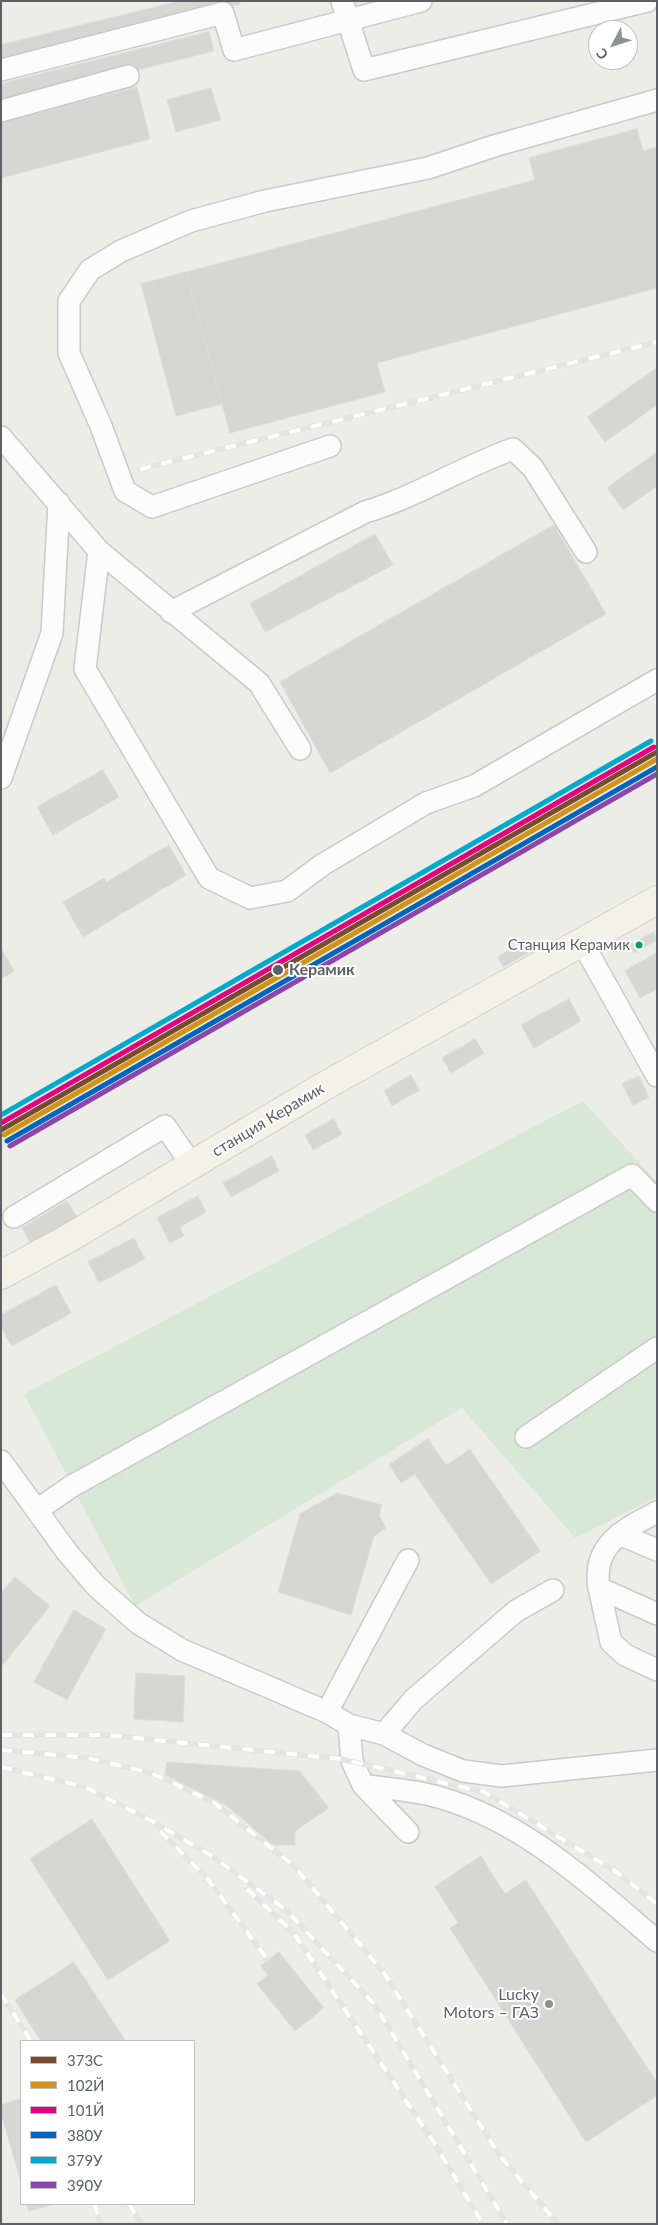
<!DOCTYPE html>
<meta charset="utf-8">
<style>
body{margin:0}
#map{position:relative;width:658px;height:2225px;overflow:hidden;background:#edede8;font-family:Lato,sans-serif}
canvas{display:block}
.frame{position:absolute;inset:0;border:2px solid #5e6065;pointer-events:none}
.legend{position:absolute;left:20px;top:2040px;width:175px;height:165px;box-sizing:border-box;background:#fff;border:1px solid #bfbfc1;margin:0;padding:6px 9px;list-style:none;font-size:15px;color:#5e6065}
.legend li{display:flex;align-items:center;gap:10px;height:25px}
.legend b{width:25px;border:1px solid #bfbfc1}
.north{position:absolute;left:588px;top:20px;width:50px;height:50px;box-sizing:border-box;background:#fff;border:1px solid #bfbfc1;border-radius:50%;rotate:230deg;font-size:14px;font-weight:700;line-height:20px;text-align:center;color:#5e6065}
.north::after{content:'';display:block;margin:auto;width:18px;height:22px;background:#909193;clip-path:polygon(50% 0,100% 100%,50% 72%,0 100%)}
</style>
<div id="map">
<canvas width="658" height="2225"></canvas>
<div class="frame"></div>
<ul class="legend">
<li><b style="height:6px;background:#7a4b2a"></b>373C</li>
<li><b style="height:6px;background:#d19419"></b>102Й</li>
<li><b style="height:6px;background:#e5007d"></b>101Й</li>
<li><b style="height:6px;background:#0065bd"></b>380У</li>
<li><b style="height:6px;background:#00a9ce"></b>379У</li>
<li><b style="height:6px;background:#8e44ad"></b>390У</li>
</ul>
<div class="north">С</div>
</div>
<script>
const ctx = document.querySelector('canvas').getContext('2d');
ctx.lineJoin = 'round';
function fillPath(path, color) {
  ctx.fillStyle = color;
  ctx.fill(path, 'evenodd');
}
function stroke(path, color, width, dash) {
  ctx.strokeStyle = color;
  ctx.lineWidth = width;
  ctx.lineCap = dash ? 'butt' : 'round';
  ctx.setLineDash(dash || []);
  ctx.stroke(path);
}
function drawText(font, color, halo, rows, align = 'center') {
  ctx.font = font + ' Lato,sans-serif';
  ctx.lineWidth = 4;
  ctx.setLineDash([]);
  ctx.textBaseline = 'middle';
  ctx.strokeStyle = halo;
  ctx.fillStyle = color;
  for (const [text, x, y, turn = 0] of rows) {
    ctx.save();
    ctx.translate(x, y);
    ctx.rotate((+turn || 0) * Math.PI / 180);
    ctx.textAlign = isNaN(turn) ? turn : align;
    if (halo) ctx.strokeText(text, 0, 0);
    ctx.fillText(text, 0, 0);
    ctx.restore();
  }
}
fillPath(new Path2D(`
 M583,1101L657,1182V1497L575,1538L462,1408L135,1606L24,1394Z`), '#d7e8d7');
const building = new Path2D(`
 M180,1H240V4L1,62V45Z
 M209,32L214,51L1,104V84Z
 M137,87L150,139L1,178V123Z
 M211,88L221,120L176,132L167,100Z
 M637,129L643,151L657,147V288L377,363L385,392L230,433L186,272L535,180L529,158Z
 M186,272L222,404L176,416L141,284Z
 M657,368V405L605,442L587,417Z
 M657,452V486L623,510L607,488Z
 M554,525L606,614L330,773L280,682Z
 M375,534L393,565L265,632L250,604Z
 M103,770L119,797L53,835L37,807Z
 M169,845L186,875L83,937L63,902L104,878L106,882Z
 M654,932L657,940L634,953L630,945Z
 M522,943L528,953L503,967L498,957Z
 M1,948L14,971L1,979Z
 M657,953V989L640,998L625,971Z
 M569,999L581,1021L534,1048L521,1025Z
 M475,1039L484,1053L451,1073L442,1058Z
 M411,1075L420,1090L392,1106L384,1091Z
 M639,1076L649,1097L633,1105L622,1084Z
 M334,1119L342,1134L313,1150L305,1135Z
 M272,1156L279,1171L231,1197L223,1183Z
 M198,1196L206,1212L180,1227L184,1236L170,1243L157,1218Z
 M67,1201L77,1217L31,1244L22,1228Z
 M134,1238L145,1259L99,1283L88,1262Z
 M56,1285L71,1313L12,1346L1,1327V1315Z
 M428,1439L446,1465L470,1449L540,1551L491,1584L415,1474L401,1483L389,1465Z
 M337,1493L382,1505L379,1515L386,1528L374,1536L351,1615L278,1592L300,1514Z
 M15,1577L50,1606L1,1667V1594Z
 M74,1610L106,1629L67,1700L34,1682Z
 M136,1673L185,1676L183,1722L134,1719Z
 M167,1762L300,1771L329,1808L295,1831V1845H273L227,1806L165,1775Z
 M92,1819L170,1941L108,1980L30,1859Z
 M481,1856L505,1894L526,1880L657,2083V2096L586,2142L450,1928L458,1923L435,1887Z
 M279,1952L324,2008L295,2031L257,1984L268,1975L261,1966Z
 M74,1962L126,2041H41L15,2000Z
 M21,2099V2182L1,2113V2105Z
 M27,2204H54L29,2211Z`);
fillPath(building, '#d6d6d3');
stroke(building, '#dcdcd8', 1);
const minor = new Path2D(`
 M342,1L364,70L647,1
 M1,70L223,13L234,50L421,1
 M1,111L128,76
 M1,437L99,551L259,683L300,749
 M330,446L152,507L125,491L101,426L69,353V301L90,270L121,251L191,221L265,201L428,168L494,146L657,100
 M99,551L85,669L209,878L250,898L287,891L322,865L426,803L474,786L657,680
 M171,612L365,512C416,497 462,467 513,449L533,468L586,552
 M1,778L52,633L59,503
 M582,942L657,1076
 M14,1217L165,1126L192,1165
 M526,1437L657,1348
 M1,1461L67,1552L96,1586L138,1623L182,1650L327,1712L349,1725L384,1734L423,1755L463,1771L502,1776L657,1760
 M37,1510L72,1486L632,1175L657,1201
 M657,1512C623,1530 592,1545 599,1588L657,1614
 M619,1534L657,1550
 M599,1588L611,1642L625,1655L657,1670
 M327,1712L408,1560
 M349,1725L352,1761L363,1785C388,1789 415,1790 438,1797C524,1821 591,1885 657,1941
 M384,1734L414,1699L516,1611L553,1590
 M363,1785L408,1832`);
const major = new Path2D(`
 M1,1275L69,1238L321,1088L657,900`);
stroke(minor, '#c9c9c9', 24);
stroke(major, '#d3cfb8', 30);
stroke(minor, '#fcfcfc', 21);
stroke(major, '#f3f2e9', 28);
const rail = new Path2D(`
 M140,469L657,342
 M1,1735H107L341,1759L484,1792L615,1871L657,1904
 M1,1750L87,1758L151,1773L213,1802L294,1866L384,1973L500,2156L558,2224
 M1,1767L85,1787L148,1819L212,1856L286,1910L375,2005L507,2224
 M160,1831L207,1878L267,1959
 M247,1889L293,1932L433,2141L483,2224
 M1,1994L31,2041
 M94,2204L101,2224
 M129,2204L141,2224`);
stroke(rail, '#e4e4e3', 5.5);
stroke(rail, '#fff', 4, [11]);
stroke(new Path2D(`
 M1,1130L657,752`), '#7a4b2a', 5);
stroke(new Path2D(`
 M4,1135L657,759`), '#d19419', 5);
stroke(new Path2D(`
 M1,1123L654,747`), '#e5007d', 5);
stroke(new Path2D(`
 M7,1141L657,767`), '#0065bd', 5);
stroke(new Path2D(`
 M1,1115L651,741`), '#00a9ce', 5);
stroke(new Path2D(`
 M10,1146L657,774`), '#8e44ad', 5);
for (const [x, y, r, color] of [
 [639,945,4.5,"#00a651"],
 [278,970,6,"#5e6065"],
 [549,2004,5,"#909193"]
]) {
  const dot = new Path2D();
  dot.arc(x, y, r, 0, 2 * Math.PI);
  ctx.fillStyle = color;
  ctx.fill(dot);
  stroke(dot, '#fff', 2);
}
drawText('15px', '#5e6065', '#fff', [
 ["Станция Керамик",630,945]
], 'right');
drawText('bold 16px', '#5e6065', '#fff', [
 ["Керамик",289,970]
], 'left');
drawText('16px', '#5e6065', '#fff', [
 ["станция Керамик",268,1120,-31]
]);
drawText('16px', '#5e6065', '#fff', [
 ["Lucky",539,1995],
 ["Motors – ГАЗ",539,2013]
], 'right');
</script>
